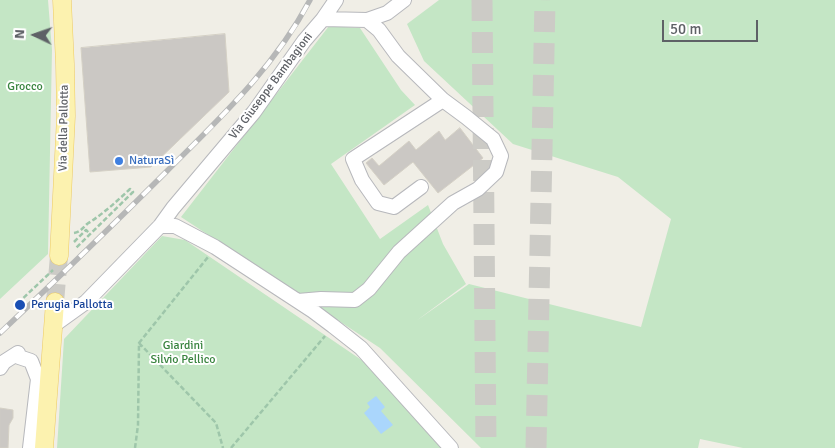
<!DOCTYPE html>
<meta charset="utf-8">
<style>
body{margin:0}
#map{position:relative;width:835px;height:448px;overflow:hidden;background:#f0eee6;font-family:Signika,sans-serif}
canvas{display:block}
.north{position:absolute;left:10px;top:10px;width:50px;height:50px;-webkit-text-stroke:4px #fff;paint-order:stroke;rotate:273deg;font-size:14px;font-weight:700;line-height:20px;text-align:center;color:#5e6166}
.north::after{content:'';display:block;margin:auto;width:18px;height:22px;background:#5e6166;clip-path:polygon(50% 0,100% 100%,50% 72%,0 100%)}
.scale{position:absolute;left:662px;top:20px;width:96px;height:22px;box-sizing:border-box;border:2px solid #5e6166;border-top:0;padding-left:6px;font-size:15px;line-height:18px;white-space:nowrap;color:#5e6166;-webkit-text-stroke:4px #fff;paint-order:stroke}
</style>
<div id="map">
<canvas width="835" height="448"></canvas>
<div class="north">N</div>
<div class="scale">50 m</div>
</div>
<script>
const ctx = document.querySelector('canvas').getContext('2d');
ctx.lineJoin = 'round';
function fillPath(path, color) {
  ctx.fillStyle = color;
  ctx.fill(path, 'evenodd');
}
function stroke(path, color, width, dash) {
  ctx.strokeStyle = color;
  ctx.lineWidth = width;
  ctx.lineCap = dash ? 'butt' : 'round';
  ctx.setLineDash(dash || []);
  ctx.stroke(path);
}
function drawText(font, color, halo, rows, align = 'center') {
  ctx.font = font + ' Signika,sans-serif';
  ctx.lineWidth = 4;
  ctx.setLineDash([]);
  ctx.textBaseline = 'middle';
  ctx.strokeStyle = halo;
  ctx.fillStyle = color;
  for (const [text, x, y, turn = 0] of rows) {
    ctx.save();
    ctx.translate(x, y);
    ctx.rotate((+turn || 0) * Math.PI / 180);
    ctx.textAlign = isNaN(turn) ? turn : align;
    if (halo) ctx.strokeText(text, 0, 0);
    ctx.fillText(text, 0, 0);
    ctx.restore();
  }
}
fillPath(new Path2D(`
 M0,0H48L52,50L48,254L0,299Z
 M439,0H835V448H743L700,439L698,448H481L380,348L181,217L329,26L360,28L401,90L415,105L331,164L380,239L428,205L443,244L466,284L416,321L469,284L641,327L671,219L618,177L513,144L424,61L407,24Z
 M162,236L185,240L363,361L442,448H57L64,339Z`), '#c4e6c5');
fillPath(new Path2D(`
 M376,396L385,407L381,411L393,425L381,434L364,413L370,407L367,403Z`), '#aad6fc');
const building = new Path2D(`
 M225,34L229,92L151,167L90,172L81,48Z
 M460,128L483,158L438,193L413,162L384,185L366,163L372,158L379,166L409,141L416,150L439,131L445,140Z
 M0,408L13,410V418L9,425L8,448H0Z`);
fillPath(building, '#cbc8c4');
stroke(building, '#d4d0c5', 1);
stroke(new Path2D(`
 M55,302L59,256`), '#cccbc6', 18, [18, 9]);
stroke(new Path2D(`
 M482,0L486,448
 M536,448L545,0`), '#cccbc6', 21, [21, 11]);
const minor = new Path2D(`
 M323,19L336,0
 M367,20L387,13L404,0
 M421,187L394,207L378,203L362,180L353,159L443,100
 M160,226H175L215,247L313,311L333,326L361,348L451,448
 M54,325L86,302L160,226L173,208L254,112L304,41L323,19L367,20L379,30L398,56L443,100L466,117L493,139L501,156L496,172L478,189L453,203L399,252L369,289L355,300L321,299L298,301
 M0,368L4,362L18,353L19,357L31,361L38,379L30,448`);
const major = new Path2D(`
 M59,256L66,116L65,64L62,0
 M44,448L55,302`);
stroke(minor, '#b7b8bc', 16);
stroke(major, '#edca62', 19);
stroke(new Path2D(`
 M74,233C80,232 83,228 87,224C103,214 116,202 130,189L133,192L75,249
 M74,242L86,230L89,233
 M18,303L53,270
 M139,343L216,423L223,448
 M135,448L138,425L139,343L208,257
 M231,448L325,336`), '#9ec6aa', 2.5, [5, 2.5]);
stroke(minor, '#fff', 14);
stroke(major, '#fcf2af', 18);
const rail = new Path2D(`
 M0,333C56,280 112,226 167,171C220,118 274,68 310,0`);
stroke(rail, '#b6b7b7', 5.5);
stroke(rail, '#fff', 4, [11]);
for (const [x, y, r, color] of [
 [119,161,5,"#3f7fe0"],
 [20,305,6,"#1a4fb4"]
]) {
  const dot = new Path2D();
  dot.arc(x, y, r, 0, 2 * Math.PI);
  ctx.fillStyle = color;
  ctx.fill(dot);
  stroke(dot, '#fff', 2);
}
drawText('12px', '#5e6166', '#fff', [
 ["Via Giuseppe Bambagioni",271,86,-53],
 ["Via della Pallotta",64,128,-89]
]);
drawText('12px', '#38833e', '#fff', [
 ["Grocco",25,87],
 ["Giardini",183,346],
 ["Silvio Pellico",183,360]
]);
drawText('12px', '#366cbe', '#fff', [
 ["NaturaSì",129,161]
], 'left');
drawText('12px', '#164399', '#fff', [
 ["Perugia Pallotta",31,305]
], 'left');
</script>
